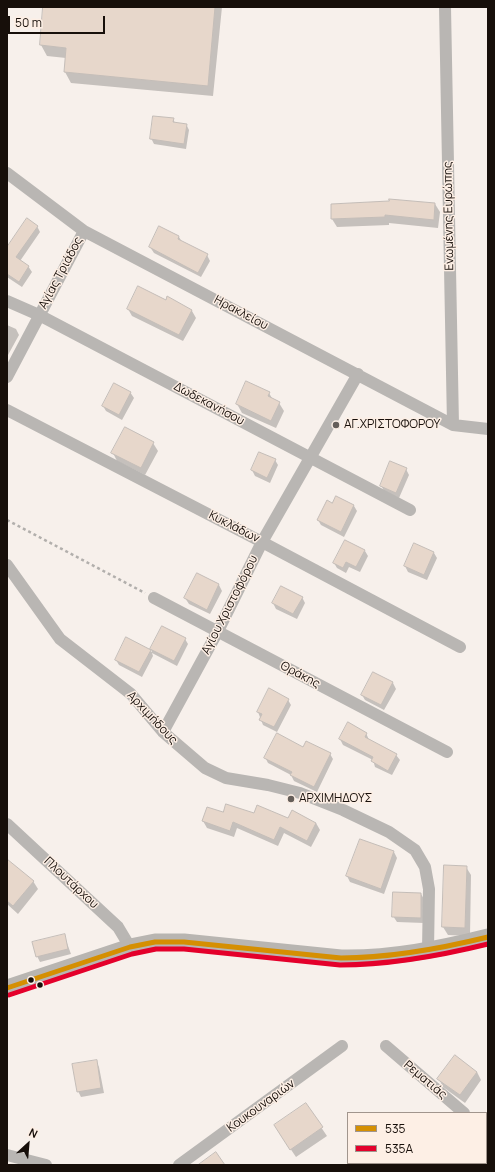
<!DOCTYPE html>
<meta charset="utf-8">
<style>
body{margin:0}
#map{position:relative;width:495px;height:1172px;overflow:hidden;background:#f7f0eb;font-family:Manrope,sans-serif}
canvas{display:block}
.frame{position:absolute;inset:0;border:8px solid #170f0a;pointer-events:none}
.legend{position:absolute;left:347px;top:1112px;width:140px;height:52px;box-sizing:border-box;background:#fdefe5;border:1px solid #a1958d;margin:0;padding:5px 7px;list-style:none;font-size:12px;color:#170f0a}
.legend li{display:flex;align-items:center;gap:8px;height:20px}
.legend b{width:20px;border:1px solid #a1958d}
.north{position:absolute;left:8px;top:1124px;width:40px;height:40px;-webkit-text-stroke:3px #fdefe5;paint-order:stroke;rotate:26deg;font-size:11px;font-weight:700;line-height:16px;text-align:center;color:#170f0a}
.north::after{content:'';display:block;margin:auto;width:14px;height:18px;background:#170f0a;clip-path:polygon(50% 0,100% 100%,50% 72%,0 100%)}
.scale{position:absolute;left:8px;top:16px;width:97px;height:18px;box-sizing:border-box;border:2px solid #170f0a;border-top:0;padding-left:5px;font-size:12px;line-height:14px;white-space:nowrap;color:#170f0a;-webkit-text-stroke:3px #fdefe5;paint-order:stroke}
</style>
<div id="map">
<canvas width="495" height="1172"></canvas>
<div class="frame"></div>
<ul class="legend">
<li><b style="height:5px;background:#d58f02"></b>535</li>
<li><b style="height:5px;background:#e4002b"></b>535A</li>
</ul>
<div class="north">N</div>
<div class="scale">50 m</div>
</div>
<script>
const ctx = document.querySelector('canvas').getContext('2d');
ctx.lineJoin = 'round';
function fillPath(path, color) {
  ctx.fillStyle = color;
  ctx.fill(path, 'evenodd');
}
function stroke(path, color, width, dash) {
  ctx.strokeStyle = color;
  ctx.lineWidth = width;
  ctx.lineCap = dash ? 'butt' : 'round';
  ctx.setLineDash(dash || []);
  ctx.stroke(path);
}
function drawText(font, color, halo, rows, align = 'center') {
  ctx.font = font + ' Manrope,sans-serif';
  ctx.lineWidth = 3;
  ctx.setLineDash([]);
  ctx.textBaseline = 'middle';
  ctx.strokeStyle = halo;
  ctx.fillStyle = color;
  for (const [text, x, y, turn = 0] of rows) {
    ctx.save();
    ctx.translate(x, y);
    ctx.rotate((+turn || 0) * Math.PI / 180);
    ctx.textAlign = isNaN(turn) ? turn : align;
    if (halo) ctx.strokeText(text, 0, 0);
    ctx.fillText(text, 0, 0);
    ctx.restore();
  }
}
fillPath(new Path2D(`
 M44,7H222L213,96L71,83L65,72L66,58L47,56L41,45Z
 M173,119L175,123L186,124L189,130L186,149L154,144L151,138Z
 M435,204L440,212L438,228L389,223V225L337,227L332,219V205Z
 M37,226L40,232L20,261L28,266L32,272L22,287L7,277V247Z
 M179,237L182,242L207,255L210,261L201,277L154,253L150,247Z
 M166,301L192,311L196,318L183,341L132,316L128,309Z
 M7,325L16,329L19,335L8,355Z
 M130,392L134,398L122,420L106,411L103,406Z
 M269,393L273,400L279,403L284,411L276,428L242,413L237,404Z
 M153,443L158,451L145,475L117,461L113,453Z
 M275,460L278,465L270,483L255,476L252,470Z
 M406,469L409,475L399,498L384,491L381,485Z
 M337,497L354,506L357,511L344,537L321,525L318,520L333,504Z
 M365,551L368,556L360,572L349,567L346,573L337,568L334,563Z
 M434,553L437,558L427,580L408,572L405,566Z
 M198,574L219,585L222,591L210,614L189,604L185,598Z
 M302,597L305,603L297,619L276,609L273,603Z
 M127,639L152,652L151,649L185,639L188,644L177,666L152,653L153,656L142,677L119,665L116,660Z
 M374,673L393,683L396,689L384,710L365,700L362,695Z
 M288,700L291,705L277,732L263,725L258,712Z
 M366,733L369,740L396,755L400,760L392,775L375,767L373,760L343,745L340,739Z
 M330,754L333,759L317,792L294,781L291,775L268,763L265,757Z
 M254,814L316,823L320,830L311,847L284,833L278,846L237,828L234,837L207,828L203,821Z
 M360,840L394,852L397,858L384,894L350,882L347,876Z
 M7,860L33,881L38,889L18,914L7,904Z
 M466,867L471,875L470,936L448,935L443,927Z
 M421,894L424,899V923L397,922L393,916Z
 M64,935L71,954L40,962L37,956Z
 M96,1061L99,1067L104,1093L81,1097L78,1091Z
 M477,1072L481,1080L465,1103L443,1087L439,1079Z
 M306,1105L327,1136L296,1157L275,1126Z
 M438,1163H444L442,1165Z
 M473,1163H475L479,1165H472Z`), '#0003');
const building = new Path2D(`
 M43,7H215L208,86L64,72L66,48L40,45Z
 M153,116L174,118L173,122L187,124L184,144L150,139Z
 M389,199L435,203L434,220L385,215V217L331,219V204L389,201Z
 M27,218L38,226L16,257L29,266L19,282L7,274V247Z
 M159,226L179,236L178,239L208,254L198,273L149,247Z
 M138,286L166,300L167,296L192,310L179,335L127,309Z
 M246,381L270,392L268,396L280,402L271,421L236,404Z
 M114,383L131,392L119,415L102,406Z
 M125,427L154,442L141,468L111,453Z
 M259,452L276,459L267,478L251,470Z
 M390,461L407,468L396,493L380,486Z
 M336,496L354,505L341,532L317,520L327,500L332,503Z
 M345,540L365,550L356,567L346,562L343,568L333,563Z
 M414,543L434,552L424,575L404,566Z
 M197,573L219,584L207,610L184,598Z
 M281,586L303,597L293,614L272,603Z
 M162,626L186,638L174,661L150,649Z
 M126,637L151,650L139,672L115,660Z
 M373,672L393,682L381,705L361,695Z
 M269,688L289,699L274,727L259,720L262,714L257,712Z
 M348,722L367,733L365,737L397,754L388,771L371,761L373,757L339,739Z
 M277,733L303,747L306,741L331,753L314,787L290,775L292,772L264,758Z
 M226,804L254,813L257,805L288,818L292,810L316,823L307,841L280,827L274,840L233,822L230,831L202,821L207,807L223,812Z
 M360,839L394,851L381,889L346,876Z
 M7,859L34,881L13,906L7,901Z
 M444,865L467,866L465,928L442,927Z
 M393,892L421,893V918L392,917Z
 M65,934L68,949L36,957L32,942Z
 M455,1055L477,1072L460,1095L437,1079Z
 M97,1060L101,1088L77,1092L72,1064Z
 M306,1103L323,1127L290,1150L274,1125Z
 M216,1152L225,1165H198Z`);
fillPath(building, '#e7d7cb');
stroke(building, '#c4bdb8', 1);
stroke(new Path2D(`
 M7,520L145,593`), '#b2afac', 2.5, [3, 3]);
stroke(new Path2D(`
 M445,7L453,425
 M7,173L84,231L453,425L488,429
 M7,301L39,315L410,510
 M7,377L84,231
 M7,410L262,542L460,647
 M7,565L60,639L131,694L163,732L205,768L226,778L268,785L300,793L343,810L389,832L415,850L425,867L429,889L428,950
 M154,598L447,752
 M163,732L218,631L262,542L358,374
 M7,824L118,927L130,947
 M386,1046L464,1113
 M486,1132L488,1134
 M7,1155L46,1165
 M179,1165L342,1046`), '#b9b6b3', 12);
stroke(new Path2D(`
 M7,988L130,947L155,942H184L341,958C391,959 440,949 488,937`), '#b8b5b1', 17);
stroke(new Path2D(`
 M7,988L130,947L155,942H184L341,958C391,958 439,949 488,937`), '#d58f02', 5);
stroke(new Path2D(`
 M9,995L132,954L156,949H184L340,965C391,965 439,956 488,944`), '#e4002b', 5);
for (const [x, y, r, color] of [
 [336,425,4,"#655e59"],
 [291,799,4,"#655e59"],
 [31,980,3.5,"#170f0a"],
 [40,985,3.5,"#170f0a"]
]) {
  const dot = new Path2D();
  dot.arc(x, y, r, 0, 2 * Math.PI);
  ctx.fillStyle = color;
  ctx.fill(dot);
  stroke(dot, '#fdefe5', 1.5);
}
drawText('12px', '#170f0a', '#fdefe5', [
 ["Ενωμένης Ευρώπης",449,216,-91],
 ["Αγίας Τριάδος",61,273,-62],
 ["Ηρακλείου",241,313,28],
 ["Δωδεκανήσου",209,404,28],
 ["Κυκλάδων",234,527,27],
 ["Αγίου Χριστοφόρου",230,605,-63],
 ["Θράκης",300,675,28],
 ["Αρχιμήδους",152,718,47],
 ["Πλουτάρχου",71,883,43],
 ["Ρεματιάς",425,1080,40],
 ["Κουκουναριών",261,1106,-36]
]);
drawText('12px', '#170f0a', '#fdefe5', [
 ["ΑΓ.ΧΡΙΣΤΟΦΟΡΟΥ",344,425],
 ["ΑΡΧΙΜΗΔΟΥΣ",299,799]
], 'left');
</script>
